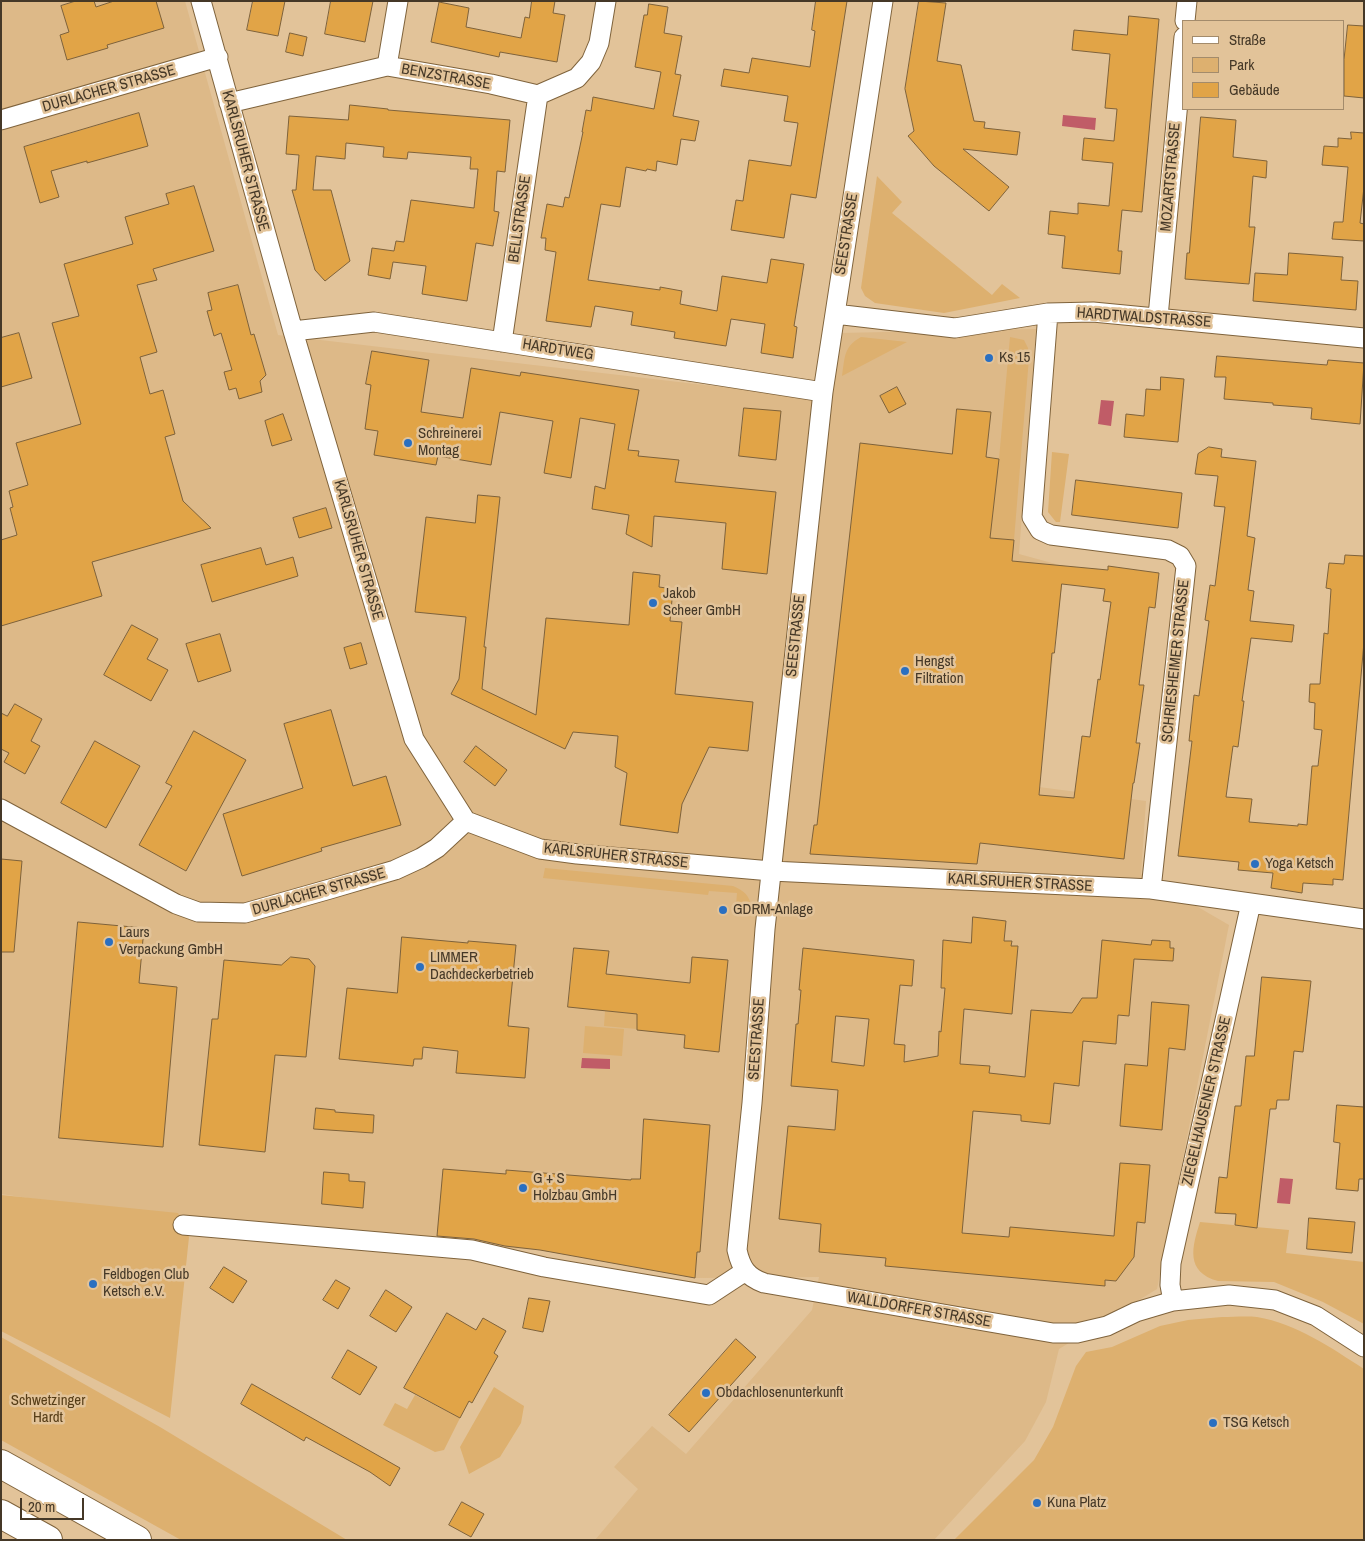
<!DOCTYPE html>
<meta charset="utf-8">
<style>
body{margin:0}
#map{position:relative;width:1365px;height:1541px;overflow:hidden;background:#e2c399;font-family:"Archivo Narrow",sans-serif}
canvas{display:block}
.frame{position:absolute;inset:0;border:2px solid #453827;pointer-events:none}
.legend{position:absolute;left:1182px;top:20px;width:162px;height:90px;box-sizing:border-box;background:#e2c399;border:1px solid #a38b6b;margin:0;padding:6px 9px;list-style:none;font-size:15px;color:#453827}
.legend li{display:flex;align-items:center;gap:10px;height:25px}
.legend b{width:25px;border:1px solid #a38b6b}
.scale{position:absolute;left:20px;top:1498px;width:64px;height:22px;box-sizing:border-box;border:2px solid #453827;border-top:0;padding-left:6px;font-size:15px;line-height:18px;white-space:nowrap;color:#453827;-webkit-text-stroke:4px #e2c399;paint-order:stroke}
</style>
<div id="map">
<canvas width="1365" height="1541"></canvas>
<div class="frame"></div>
<ul class="legend">
<li><b style="height:6px;background:#fff"></b>Straße</li>
<li><b style="height:14px;background:#ddb06f"></b>Park</li>
<li><b style="height:14px;background:#e1a447"></b>Gebäude</li>
</ul>
<div class="scale">20 m</div>
</div>
<script>
const ctx = document.querySelector('canvas').getContext('2d');
ctx.lineJoin = 'round';
function fillPath(path, color) {
  ctx.fillStyle = color;
  ctx.fill(path, 'evenodd');
}
function stroke(path, color, width, dash) {
  ctx.strokeStyle = color;
  ctx.lineWidth = width;
  ctx.lineCap = dash ? 'butt' : 'round';
  ctx.setLineDash(dash || []);
  ctx.stroke(path);
}
function drawText(font, color, halo, rows, align = 'center') {
  ctx.font = font + ' "Archivo Narrow",sans-serif';
  ctx.lineWidth = 5;
  ctx.setLineDash([]);
  ctx.textBaseline = 'middle';
  ctx.strokeStyle = halo;
  ctx.fillStyle = color;
  for (const [text, x, y, turn = 0] of rows) {
    ctx.save();
    ctx.translate(x, y);
    ctx.rotate((+turn || 0) * Math.PI / 180);
    ctx.textAlign = isNaN(turn) ? turn : align;
    if (halo) ctx.strokeText(text, 0, 0);
    ctx.fillText(text, 0, 0);
    ctx.restore();
  }
}
fillPath(new Path2D(`
 M1,1H185L278,335L832,400L838,333L1036,329L1019,554L1063,566L1039,787L1146,801L1141,874L1229,925L1157,1289L1059,1349L1046,1402L1025,1441L934,1540H595L638,1489L614,1467L652,1426L686,1454L812,1310L819,1277L695,1278L540,1250L392,1242L162,1218L1,1194Z`), '#ddb988');
fillPath(new Path2D(`
 M877,176L902,202L892,213L992,295L1002,284L1020,298L944,313L875,303L865,296L861,288Z
 M861,337L907,342L842,376C845,358 843,347 861,337Z
 M1010,337L1024,340L1028,348L1029,358L1014,540L990,538L999,459Z
 M1052,452L1069,454L1060,522H1056L1048,512Z
 M545,868L733,886C744,891 750,895 751,908L736,906L737,893L709,891L708,895L543,878Z
 M605,1011L638,1014L637,1029L604,1026Z
 M585,1026L624,1029L622,1056L583,1053Z
 M1,1195L178,1213L189,1237L170,1418L1,1331Z
 M1200,1222L1289,1230L1286,1253L1364,1262V1324L1323,1302L1274,1282L1218,1281C1185,1272 1192,1247 1200,1222Z
 M1222,1317C1233,1317 1246,1316 1257,1317C1297,1324 1330,1347 1364,1369V1540H954L1034,1460L1053,1427L1076,1366L1086,1352L1112,1347L1160,1326L1188,1320Z
 M1,1337L160,1427L347,1540H181L1,1440Z
 M494,1387L524,1406L521,1423L500,1457L469,1474L460,1447Z
 M415,1395L460,1418L444,1450L435,1452L383,1425L395,1403L407,1409Z`), '#ddb06f');
fillPath(new Path2D(`
 M1063,115L1096,118L1095,130L1062,126Z
 M1101,400L1114,401L1111,426L1098,424Z
 M582,1058L610,1059V1069L581,1068Z
 M1280,1178L1293,1179L1290,1204L1277,1203Z`), '#c05c67');
const building = new Path2D(`
 M76,1H94L96,7L114,1H156L164,28L107,45L108,48L67,60L60,35L69,32L61,6Z
 M253,1H285L278,36L247,30Z
 M331,1H373L365,42L325,34Z
 M532,1H555L553,13L565,15L557,62L500,52L499,57L431,42L439,2L469,8L466,27L521,38L525,17L529,18Z
 M816,1H847L816,198L791,194L784,238L731,230L736,200L743,201L749,160L791,166L798,123L784,121L788,96L721,86L724,69L749,73L752,58L810,67L815,31L812,30Z
 M919,1L946,3L937,61L961,65L974,121L985,122L984,128L1020,132L1017,155L963,149L1009,187L989,211L934,166L908,136L914,131L905,89Z
 M649,4L668,7L664,33L682,36L675,74L681,75L673,116L699,121L695,141L681,139L677,165L657,161L656,171L647,169L646,171L626,167L620,207L601,204L588,280L660,290V287L682,291L680,304L717,311L722,276L767,283L771,259L804,264L794,326L797,327L793,358L761,353L765,324L731,319L726,346L674,338L675,332L631,325L633,312L595,306L591,327L546,321L556,252L545,250L546,238H541L547,204L563,207L565,197L569,198L583,132H582L586,110L591,111L593,97L654,109L661,72L635,67L644,15H647Z
 M1129,16L1159,19L1142,212L1122,210L1118,251H1122L1120,274L1062,268L1065,236L1048,234L1050,211L1078,214V203L1109,206L1113,163L1082,160L1084,138L1114,141L1117,109L1105,108L1110,54L1072,50L1074,30L1127,35Z
 M1348,25L1364,26V98L1344,96V60Z
 M290,33L307,37L303,56L286,52Z
 M350,105L388,109V110L510,120L505,172L497,171L494,211L499,212L493,246L476,243L467,301L422,294L426,266L393,262L390,279L368,275L372,248L394,251L396,241L404,242L411,200L474,208L478,169H470L471,157L408,152L407,159L383,157L384,147L346,143L345,159L316,156L313,190H331L350,261L325,281L315,270L292,190H296L299,155L286,154L289,116L348,120Z
 M139,113L148,146L87,163V161L51,171L59,197L40,203L24,147Z
 M1201,117L1236,120L1233,157L1267,161L1266,178L1253,176L1249,227H1255L1249,284L1185,279L1187,253H1189Z
 M1351,132L1364,133V187L1360,223L1364,224V241L1332,239L1334,222H1343L1348,167L1322,165L1324,146L1338,147V138L1351,139Z
 M194,186L214,251L153,269L157,280L137,285L157,352L140,357L150,394L163,390L175,434L165,437L183,501L211,528L92,562L102,596L1,626V540L17,535L10,508L13,507L9,491L28,485L16,443L81,424L52,323L79,316L64,264L133,244L125,217L169,204L166,194Z
 M1289,253L1343,257L1341,280L1358,281L1356,310L1253,301L1255,273L1287,275Z
 M238,285L251,335L254,334L266,375L260,381L262,392L239,399L236,388L229,390L224,372L232,370L221,333L214,336L207,311L212,310L208,293Z
 M19,333L32,378L1,387V338Z
 M372,351L429,360L421,412L463,418L471,368L520,376L521,372L639,390L628,450L639,451L638,456L679,460L675,482L776,492L767,574L722,569L726,523L654,516L652,547L626,534L629,515L592,509L595,486L605,489L615,424L580,418L571,478L544,473L553,421L500,412L491,465L438,456L436,465L374,455L378,431L365,429L371,385L366,384Z
 M1217,356L1327,365L1328,360L1364,363L1360,424L1311,419L1312,408L1273,405V403L1224,399L1226,377H1215Z
 M1161,377L1184,379L1178,442L1124,437L1126,414L1144,416L1146,389L1160,390Z
 M897,387L906,404L889,413L880,396Z
 M744,408L781,411L776,460L739,456Z
 M957,409L991,412L986,457L999,459L990,538L1014,540L1012,561L1108,570V566L1159,573L1155,608L1149,607L1139,685H1144L1136,743H1140L1134,783H1133L1124,859L980,843L977,864L810,854L814,825H817L860,443L952,454ZM1062,584L1105,589L1103,601L1111,602L1100,680L1098,679L1090,737L1082,736L1074,798L1039,795L1052,653H1054Z
 M283,414L292,440L272,446L265,421Z
 M1209,447L1222,449L1221,457L1256,461L1247,536L1255,538L1248,590L1254,591L1250,621L1294,625L1292,642L1251,638L1242,701H1244L1238,747L1233,746L1226,797L1252,799L1249,822L1298,826V824L1307,825L1312,766H1318L1322,730L1314,729L1315,703L1309,702L1310,684H1320L1324,633L1328,634L1331,589L1326,588L1329,563L1344,564L1345,555L1364,556V642L1343,880L1333,879V885L1303,883L1302,893L1271,888L1273,873L1238,870L1239,862L1178,856L1192,741H1189L1194,695L1199,696L1209,621L1205,620L1210,585L1215,586L1225,507L1214,506L1218,476L1195,474L1198,454Z
 M1076,480L1182,493L1178,528L1072,515Z
 M478,495L500,497L484,647H486L482,689L536,715L546,618L629,625L633,572L660,575L659,587L673,589L670,621L682,622L675,694L753,702L748,751L709,747L682,804L678,833L620,825L627,773L615,767L618,736L573,732L565,749L451,694L459,679L466,617L415,612L426,517L475,523Z
 M326,508L332,528L299,538L293,518Z
 M261,548L266,565L293,557L298,576L212,602L201,565Z
 M132,625L158,639L147,659L168,670L151,701L104,675Z
 M220,634L231,671L198,682L186,644Z
 M361,643L367,664L350,669L344,648Z
 M15,704L42,719L31,741L40,746L25,774L4,762L9,753L1,749V713L7,716Z
 M331,710L353,786L386,776L401,825L321,848L322,851L242,876L223,814L303,788L284,724Z
 M194,731L246,760L186,871L139,845L172,786L166,783Z
 M95,741L140,766L106,828L61,803Z
 M476,746L507,770L495,786L464,762Z
 M1,859L22,861L14,952H1Z
 M973,917L1006,921L1004,941H1012L1011,946H1018L1012,1014L964,1009L960,1064L990,1066L989,1073L1025,1077L1031,1010L1072,1013L1082,998H1097L1102,940L1151,945L1152,940L1170,941V948H1174L1173,961L1134,959L1129,1016L1118,1015L1116,1044L1083,1041L1079,1086L1054,1083L1050,1124L1021,1121V1115L973,1111L962,1233L1009,1237L1010,1227L1114,1236L1120,1163L1150,1165L1145,1223L1137,1222L1134,1257L1116,1281L1105,1280V1286L885,1266L886,1258L819,1252L821,1224L779,1219L788,1126L835,1130L838,1090L791,1086L796,1024H798L801,990H799L803,948L914,960L912,986L900,985L894,1044L905,1045L904,1062L938,1056L939,1031L941,1032L945,988H941L943,940L971,943ZM836,1016L869,1019L864,1066L832,1062Z
 M78,922L144,928L139,983L177,987L163,1147L59,1138Z
 M402,937L468,943V941L516,945L508,1026L529,1028L525,1078L456,1073L458,1051L423,1047L422,1059H414L413,1066L339,1059L347,988L397,993Z
 M574,948L609,951L606,974L690,983L692,957L728,960L719,1052L684,1048L685,1035L637,1030V1014L568,1007Z
 M291,957L309,959L315,966L306,1057L275,1055L265,1152L199,1145L212,1019H218L224,960L281,965Z
 M1262,977L1311,981L1303,1052L1294,1051L1289,1100H1277L1276,1109H1270L1257,1228L1235,1225L1236,1214L1215,1213L1219,1177L1227,1178L1235,1106H1241L1246,1056H1254Z
 M1152,1002L1189,1005L1185,1050L1169,1048L1162,1130L1120,1126L1125,1064L1147,1066Z
 M1337,1105L1364,1107V1179H1359L1358,1191L1336,1189L1340,1143L1334,1142Z
 M316,1108L335,1110V1112L374,1115L373,1133L314,1129Z
 M644,1119L710,1125L700,1252H697L695,1278L540,1250L505,1246L474,1239L437,1236L443,1169L506,1174V1170L631,1180V1179H640Z
 M324,1172L349,1174V1181L365,1182L363,1208L322,1204Z
 M1309,1218L1355,1222L1352,1253L1307,1249Z
 M224,1267L247,1281L233,1303L210,1288Z
 M336,1280L350,1288L338,1309L323,1300Z
 M386,1290L412,1307L396,1332L370,1316Z
 M529,1298L550,1301L543,1332L523,1328Z
 M447,1313L476,1330L483,1318L506,1331L494,1353L498,1356L472,1403L469,1401L460,1418L404,1388Z
 M736,1339L756,1357L689,1432L669,1415Z
 M348,1350L377,1367L360,1395L332,1378Z
 M252,1384L400,1468L390,1486L370,1472L306,1437L304,1441L241,1404Z
 M462,1502L484,1514L471,1537L449,1525Z`);
fillPath(building, '#e1a447');
stroke(building, '#7e623b', 1);
const street = new Path2D(`
 M201,1L293,331L414,739L466,821L540,849L577,854L771,871L1151,889L1364,919
 M883,1L823,392L765,929L752,1103L737,1250C741,1268 747,1277 764,1283L1053,1333H1077L1107,1326L1136,1312L1173,1301L1229,1295L1275,1300L1316,1316L1364,1347
 M1185,21L1187,1
 M387,66L398,1
 M229,103L387,66L491,84L538,95L577,78L591,62L599,43L606,1
 M1,120L218,57
 M1048,313L1032,517L1040,530L1051,535L1168,550L1180,556L1186,566L1151,889
 M835,314L955,328L1048,313L1093,312L1364,338
 M1158,317L1184,37
 M293,331L374,322L823,392
 M502,342L538,95
 M1,809L176,904L198,912L245,913L330,889L395,870L421,858L437,848L466,821
 M183,1225L472,1250L544,1267L709,1295L744,1272
 M1173,1301L1170,1285L1171,1263L1251,903`);
const highway = new Path2D(`
 M1,1464L137,1540
 M1,1514L48,1540`);
stroke(street, '#7f633c', 21);
stroke(highway, '#7f633c', 30);
stroke(street, '#fff', 19);
stroke(highway, '#fff', 28);
for (const [x, y, r, color] of [
 [989,358,5,"#2a6fc0"],
 [408,443,5,"#2a6fc0"],
 [653,603,5,"#2a6fc0"],
 [905,671,5,"#2a6fc0"],
 [1255,864,5,"#2a6fc0"],
 [723,910,5,"#2a6fc0"],
 [109,942,5,"#2a6fc0"],
 [420,967,5,"#2a6fc0"],
 [523,1188,5,"#2a6fc0"],
 [93,1284,5,"#2a6fc0"],
 [706,1393,5,"#2a6fc0"],
 [1213,1423,5,"#2a6fc0"],
 [1037,1503,5,"#2a6fc0"]
]) {
  const dot = new Path2D();
  dot.arc(x, y, r, 0, 2 * Math.PI);
  ctx.fillStyle = color;
  ctx.fill(dot);
  stroke(dot, '#e2c399', 2);
}
drawText('15px', '#453827', '#e2c399', [
 ["BENZSTRASSE",446,77,10],
 ["DURLACHER STRASSE",109,89,-16],
 ["KARLSRUHER STRASSE",245,161,75],
 ["MOZARTSTRASSE",1171,177,-85],
 ["BELLSTRASSE",520,219,-82],
 ["SEESTRASSE",847,234,-81],
 ["HARDTWALDSTRASSE",1144,318,4],
 ["HARDTWEG",558,350,9],
 ["KARLSRUHER STRASSE",358,550,74],
 ["SEESTRASSE",796,636,-84],
 ["SCHRIESHEIMER STRASSE",1176,661,-84],
 ["KARLSRUHER STRASSE",616,856,6],
 ["KARLSRUHER STRASSE",1020,883,3],
 ["DURLACHER STRASSE",319,892,-16],
 ["SEESTRASSE",757,1039,-86],
 ["ZIEGELHAUSENER STRASSE",1207,1101,-77],
 ["WALLDORFER STRASSE",919,1310,10]
]);
drawText('15px', '#453827', '#e2c399', [
 ["Ks 15",999,358],
 ["Schreinerei",418,434],
 ["Montag",418,451],
 ["Jakob",663,594],
 ["Scheer GmbH",663,611],
 ["Hengst",915,662],
 ["Filtration",915,679],
 ["Yoga Ketsch",1265,864],
 ["GDRM-Anlage",733,910],
 ["Laurs",119,933],
 ["Verpackung GmbH",119,950],
 ["LIMMER",430,958],
 ["Dachdeckerbetrieb",430,975],
 ["G + S",533,1179],
 ["Holzbau GmbH",533,1196],
 ["Feldbogen Club",103,1275],
 ["Ketsch e.V.",103,1292],
 ["Obdachlosenunterkunft",716,1393],
 ["TSG Ketsch",1223,1423],
 ["Kuna Platz",1047,1503]
], 'left');
drawText('15px', '#563d17', '#e2c399', [
 ["Schwetzinger",48,1401],
 ["Hardt",48,1418]
]);
</script>
